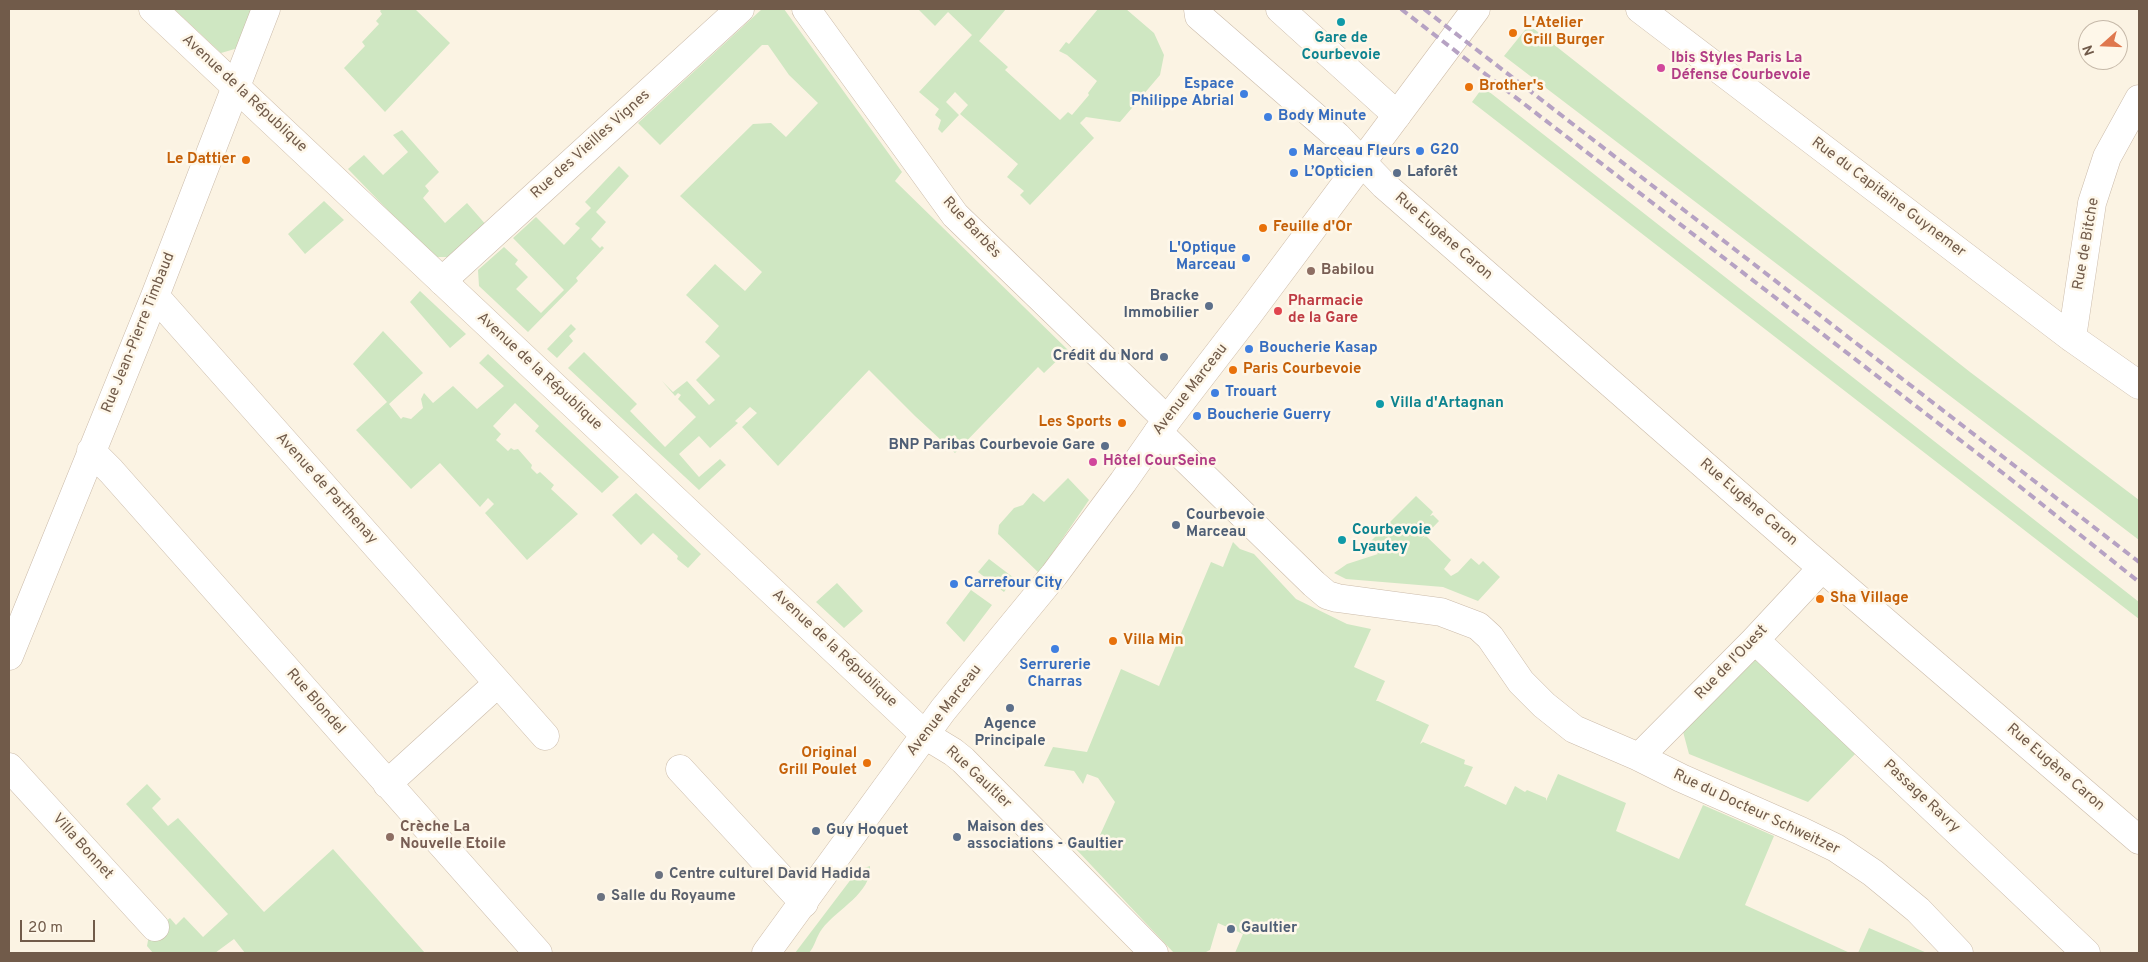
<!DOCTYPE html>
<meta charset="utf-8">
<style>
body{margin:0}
#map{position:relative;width:2148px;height:962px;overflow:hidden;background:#fbf3e3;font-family:Overpass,sans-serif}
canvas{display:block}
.frame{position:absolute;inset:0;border:10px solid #715b4a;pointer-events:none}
.north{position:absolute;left:2078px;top:20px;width:50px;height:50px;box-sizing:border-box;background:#fef7e9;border:1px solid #c6b9a9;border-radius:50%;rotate:250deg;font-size:14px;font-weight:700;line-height:20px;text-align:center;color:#715b4a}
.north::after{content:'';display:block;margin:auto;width:18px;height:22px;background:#df784e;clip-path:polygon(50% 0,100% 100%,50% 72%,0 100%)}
.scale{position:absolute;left:20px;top:920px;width:75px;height:22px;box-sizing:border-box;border:2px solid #715b4a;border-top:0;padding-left:6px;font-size:15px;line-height:18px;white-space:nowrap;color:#715b4a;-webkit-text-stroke:4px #fef7e9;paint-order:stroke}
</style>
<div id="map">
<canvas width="2148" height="962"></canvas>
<div class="frame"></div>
<div class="north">N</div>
<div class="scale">20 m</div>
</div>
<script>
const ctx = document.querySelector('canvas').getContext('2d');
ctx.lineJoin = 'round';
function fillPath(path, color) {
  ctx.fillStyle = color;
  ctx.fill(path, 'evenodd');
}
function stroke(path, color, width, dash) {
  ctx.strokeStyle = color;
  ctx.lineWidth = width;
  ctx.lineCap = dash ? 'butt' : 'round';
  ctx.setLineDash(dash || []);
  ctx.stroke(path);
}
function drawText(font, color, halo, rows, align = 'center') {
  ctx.font = font + ' Overpass,sans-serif';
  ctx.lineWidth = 5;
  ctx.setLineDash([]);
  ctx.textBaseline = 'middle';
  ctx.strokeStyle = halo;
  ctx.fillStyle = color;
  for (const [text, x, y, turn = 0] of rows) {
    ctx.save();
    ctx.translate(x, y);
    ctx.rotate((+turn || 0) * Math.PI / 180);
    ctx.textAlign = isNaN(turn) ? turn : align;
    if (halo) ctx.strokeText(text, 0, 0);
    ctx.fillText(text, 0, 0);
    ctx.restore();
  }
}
fillPath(new Path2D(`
 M174,9H253L238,48L221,53Z
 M382,9H415L450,43L385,112L344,68L365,46L362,42L379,24L376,21L382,14L380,11Z
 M762,9H784L902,172L895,181L1068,350L1044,373L1038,367L955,453L915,416L869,370L778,466L742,427L757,413L750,407L735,421L738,423L710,448L699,436L679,454L699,477L720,459L726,465L699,490L568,368L584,352L637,404L630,411L665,447L696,417L678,399L681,395L678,393L675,396L662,381L673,392L687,381L709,405L715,400L696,380L720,356L705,342L719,326L686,295L715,264L745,291L762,272L680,196L753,124L771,123L786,137L818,103L789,75L768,45H762L660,145L638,123Z
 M918,9H1006L979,41L1008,67L1005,70L1060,120L1068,112L1072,115L1089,95L1088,93L1097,81L1067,55L1059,51L1066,42L1069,44L1098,9H1126L1154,33L1164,55L1160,75L1120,122L1086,117L1080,123L1094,138L1030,205L1020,195L1024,191L1007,177L1018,164L960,114L968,105L955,92L946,102L959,115L942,133L938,129L941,120L935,115L939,109L919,92L972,35L948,12L935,26Z
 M1529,25L1970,372L2139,500V540L1504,56Z
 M1483,87L2139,602V619L1472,102Z
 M402,130L439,172L425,186L429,191L423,198L445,223L467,203L487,226L449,257H433L348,169L364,155L383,175L408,152L393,135Z
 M619,166L629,176L596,212L606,222L591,239L600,248L602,246L604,248L576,278L578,281L528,332L479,286L478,270L504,247L518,260L515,264L528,277L516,289L541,313L564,290L513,238L536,217L564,245L580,228L575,224L591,208L585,202Z
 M324,201L344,220L305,254L288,234Z
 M420,291L466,334L450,348L410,302Z
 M571,324L576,329L569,336L573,341L557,358L547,349Z
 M383,331L423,373L389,404L401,419L403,417L411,419L423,408L421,399L424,393L433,403L453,386L477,409L504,386L479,363L488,354L619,477L602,493L535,431L539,426L515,403L493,426L501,434L496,440L508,451L511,448L514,450L518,449L532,465L531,468L537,474L540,472L554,485L551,489L578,514L527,560L485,513L494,504L488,498L480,507L440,463L411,489L356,430L387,402L353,364Z
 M1068,478L1089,500L1039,573L998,534L999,525L1014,508L1023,505L1033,493L1044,502Z
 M636,493L701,554L688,568L677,559L678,556L653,533L641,545L612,515Z
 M1416,496L1433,512L1430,516L1433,515L1439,521L1422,539L1426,536L1451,560L1444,569L1451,576L1458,572L1471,558L1479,565L1483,561L1500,577L1478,601L1443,587L1346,579L1334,573L1347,564L1378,554L1368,544Z
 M1233,542L1240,549L1254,554L1296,599L1347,624L1371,629L1354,667L1385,681L1376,701H1378L1429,725L1420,744L1423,742L1465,760L1464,764L1473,767L1464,787L1467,786L1506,805L1515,786L1525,792L1527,790L1546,798V801L1558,774L1626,803L1616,831L1679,859L1703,805L1774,836L1745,905L1850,953H1235L1243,934L1218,923L1210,950L1204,953H1174L1075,848L1095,846L1115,802L1098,778L1087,774L1083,784L1074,771L1044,766L1053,747L1087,752L1121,669L1159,686L1211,562L1223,567Z
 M989,559L1014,578L1004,592L978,572Z
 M837,583L863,611L844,628L816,602Z
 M971,590L992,605L964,642L946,623Z
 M1759,651L1861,748L1808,802L1689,754L1682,728Z
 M147,784L161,799L152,808L168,826L178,818L264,912L333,849L425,953H245L234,939L215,953H153L147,946L149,935L170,918L176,925L184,917L203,937L228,914L126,804Z
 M870,866C872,893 837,909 822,929C816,937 815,946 809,953H795L858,870Z
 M1869,928L1927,953H1858Z`), '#cfe7c2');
const street = new Path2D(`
 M806,9L955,215L1167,420
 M1198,9L1199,16L1337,136L1384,185L1806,554L2139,840
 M1280,9L1397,115
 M1640,9L2072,338L2139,385
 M442,281L740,9
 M155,296L545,736
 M2072,338L2092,203L2107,157L2139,99
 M1158,432L1314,584L1327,595L1337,598L1441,612L1478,626L1490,637L1521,682L1544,705L1574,729L1639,757L1681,778L1801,831L1836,848L1873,873L1918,910L1959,953
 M91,451L111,471L538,953
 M1755,640L2086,953
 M9,656L155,296L266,9
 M1639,757L1755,640L1822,568
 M9,767L155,927
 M680,769L804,903
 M387,784L498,683`);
const secondary = new Path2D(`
 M153,9L925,735L953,752L963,760L1154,953
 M766,953L943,710L1054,575L1123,482L1158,432L1248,315L1476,9`);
stroke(street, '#cbbbaa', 29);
stroke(secondary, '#cebca8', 29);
stroke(street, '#fff', 28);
stroke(secondary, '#fff', 28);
stroke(new Path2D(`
 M1401,9L2008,477L2139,582
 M1424,9L2139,562`), '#b6a2c3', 4, [8, 5]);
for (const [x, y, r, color] of [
 [1341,22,5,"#0f9aa8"],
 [1513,33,5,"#e8710a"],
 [1661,68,5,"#d1479c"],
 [1469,87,5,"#e8710a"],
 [1244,94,5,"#3f7fe0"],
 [1268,117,5,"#3f7fe0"],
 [1420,151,5,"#3f7fe0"],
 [1293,152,5,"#3f7fe0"],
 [246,160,5,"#e8710a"],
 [1294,173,5,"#3f7fe0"],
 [1397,173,5,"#5c6f8a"],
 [1263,228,5,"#e8710a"],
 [1246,258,5,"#3f7fe0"],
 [1311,271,5,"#8d6e63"],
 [1209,306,5,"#5c6f8a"],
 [1278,311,5,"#e0444e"],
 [1249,349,5,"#3f7fe0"],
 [1164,357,5,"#5c6f8a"],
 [1233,370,5,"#e8710a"],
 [1215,393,5,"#3f7fe0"],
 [1380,404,5,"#0f9aa8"],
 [1197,416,5,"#3f7fe0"],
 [1122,423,5,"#e8710a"],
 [1105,446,5,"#5c6f8a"],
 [1093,462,5,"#d1479c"],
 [1176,525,5,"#5c6f8a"],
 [1342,540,5,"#0f9aa8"],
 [954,584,5,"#3f7fe0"],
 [1820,599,5,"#e8710a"],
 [1113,641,5,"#e8710a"],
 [1055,649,5,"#3f7fe0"],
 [1010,708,5,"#5c6f8a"],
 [867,763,5,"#e8710a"],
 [816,831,5,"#5c6f8a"],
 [390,837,5,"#8d6e63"],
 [957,837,5,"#5c6f8a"],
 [659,875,5,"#6b7280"],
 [601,897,5,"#6b7280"],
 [1231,929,5,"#5c6f8a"]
]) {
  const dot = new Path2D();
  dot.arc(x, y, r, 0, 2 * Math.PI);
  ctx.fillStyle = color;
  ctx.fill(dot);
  stroke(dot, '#fef7e9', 2);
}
drawText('bold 15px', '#c56008', '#fef7e9', [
 ["L'Atelier",1523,24],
 ["Grill Burger",1523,41],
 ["Brother's",1479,87],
 ["Le Dattier",236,160,"right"],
 ["Feuille d'Or",1273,228],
 ["Paris Courbevoie",1243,370],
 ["Les Sports",1112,423,"right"],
 ["Sha Village",1830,599],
 ["Villa Min",1123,641],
 ["Original",857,754,"right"],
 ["Grill Poulet",857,771,"right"]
], 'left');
drawText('bold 15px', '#0d838f', '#fef7e9', [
 ["Gare de",1341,39,"center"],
 ["Courbevoie",1341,56,"center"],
 ["Villa d'Artagnan",1390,404],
 ["Courbevoie",1352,531],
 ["Lyautey",1352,548]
], 'left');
drawText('bold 15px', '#b23c85', '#fef7e9', [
 ["Ibis Styles Paris La",1671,59],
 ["Défense Courbevoie",1671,76],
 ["Hôtel CourSeine",1103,462]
], 'left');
drawText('bold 15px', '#366cbe', '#fef7e9', [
 ["Espace",1234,85,"right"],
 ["Philippe Abrial",1234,102,"right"],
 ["Body Minute",1278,117],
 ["G20",1430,151],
 ["Marceau Fleurs",1303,152],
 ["L’Opticien",1304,173],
 ["L'Optique",1236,249,"right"],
 ["Marceau",1236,266,"right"],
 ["Boucherie Kasap",1259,349],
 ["Trouart",1225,393],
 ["Boucherie Guerry",1207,416],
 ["Carrefour City",964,584],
 ["Serrurerie",1055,666,"center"],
 ["Charras",1055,683,"center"]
], 'left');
drawText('15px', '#715b4a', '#fef7e9', [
 ["Avenue de la République",244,94,43],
 ["Rue des Vieilles Vignes",591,145,-42],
 ["Rue du Capitaine Guynemer",1888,198,37],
 ["Rue Barbès",971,228,47],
 ["Rue Eugène Caron",1443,237,41],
 ["Rue de Bitche",2087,244,-80],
 ["Rue Jean-Pierre Timbaud",139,333,-68],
 ["Avenue de la République",539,372,43],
 ["Avenue Marceau",1191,390,-52],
 ["Avenue de Parthenay",326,489,48],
 ["Rue Eugène Caron",1748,503,41],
 ["Avenue de la République",834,649,43],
 ["Rue de l'Ouest",1732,663,-46],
 ["Rue Blondel",315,702,49],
 ["Avenue Marceau",945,711,-52],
 ["Rue Eugène Caron",2055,768,41],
 ["Rue Gaultier",978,778,43],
 ["Passage Ravry",1921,797,43],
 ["Rue du Docteur Schweitzer",1756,813,25],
 ["Villa Bonnet",82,847,48]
]);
drawText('bold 15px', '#4e5e75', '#fef7e9', [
 ["Laforêt",1407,173],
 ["Bracke",1199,297,"right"],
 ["Immobilier",1199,314,"right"],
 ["Crédit du Nord",1154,357,"right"],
 ["BNP Paribas Courbevoie Gare",1095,446,"right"],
 ["Courbevoie",1186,516],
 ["Marceau",1186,533],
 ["Agence",1010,725,"center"],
 ["Principale",1010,742,"center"],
 ["Maison des",967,828],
 ["associations - Gaultier",967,845],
 ["Guy Hoquet",826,831],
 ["Gaultier",1241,929]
], 'left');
drawText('bold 15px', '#785e54', '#fef7e9', [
 ["Babilou",1321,271],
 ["Crèche La",400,828],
 ["Nouvelle Etoile",400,845]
], 'left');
drawText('bold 15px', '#be3a42', '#fef7e9', [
 ["Pharmacie",1288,302],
 ["de la Gare",1288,319]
], 'left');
drawText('bold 15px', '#5b616d', '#fef7e9', [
 ["Centre culturel David Hadida",669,875],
 ["Salle du Royaume",611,897]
], 'left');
</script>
